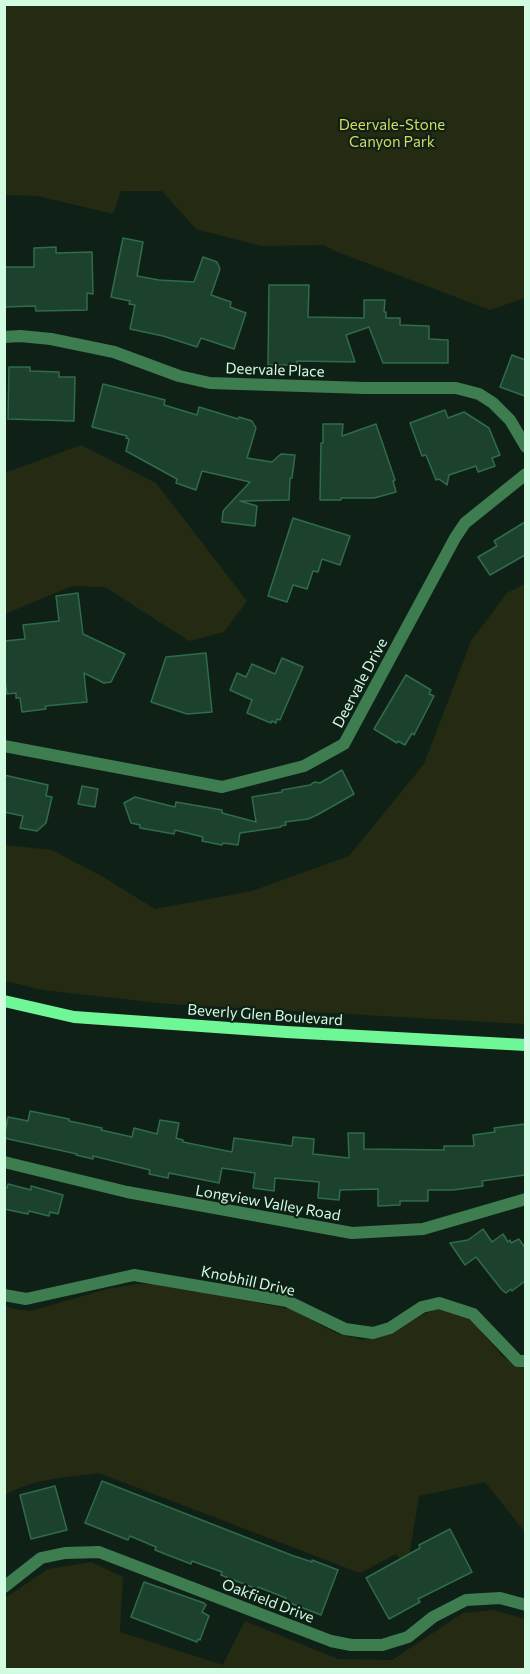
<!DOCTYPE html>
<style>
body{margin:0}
#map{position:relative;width:530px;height:1674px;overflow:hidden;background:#0f2117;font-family:Commissioner,sans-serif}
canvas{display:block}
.frame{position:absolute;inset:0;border:6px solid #d2fce2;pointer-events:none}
</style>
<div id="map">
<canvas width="530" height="1674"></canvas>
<div class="frame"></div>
</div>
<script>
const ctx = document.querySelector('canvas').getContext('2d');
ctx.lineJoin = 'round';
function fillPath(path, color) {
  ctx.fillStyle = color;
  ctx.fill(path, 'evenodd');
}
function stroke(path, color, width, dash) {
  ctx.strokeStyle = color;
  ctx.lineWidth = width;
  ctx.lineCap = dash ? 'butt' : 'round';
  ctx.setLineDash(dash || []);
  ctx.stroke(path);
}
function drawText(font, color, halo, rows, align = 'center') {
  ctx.font = font + ' Commissioner,sans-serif';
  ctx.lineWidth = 4.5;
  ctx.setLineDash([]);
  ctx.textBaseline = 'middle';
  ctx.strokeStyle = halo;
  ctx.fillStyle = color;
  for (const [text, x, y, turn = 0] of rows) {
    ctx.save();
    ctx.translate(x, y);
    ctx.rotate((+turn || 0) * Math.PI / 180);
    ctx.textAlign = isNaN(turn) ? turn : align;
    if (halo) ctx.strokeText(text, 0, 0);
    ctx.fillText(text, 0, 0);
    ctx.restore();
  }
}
fillPath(new Path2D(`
 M5,4L525,5V298L490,310L335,251L324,245L262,246L196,229L162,191H121L113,214L38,196L5,195Z
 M81,445L156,483L247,601L224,632L189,641L105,587L72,586L5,614V473Z
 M525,584V1024L169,1004L43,990L5,981V845L52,850L105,878L155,909L252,891L349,856L424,764L471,641L507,593Z
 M136,1284H160L290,1309L336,1333L362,1340L389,1333L424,1314L438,1309L473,1321L502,1356L515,1365L525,1367V1532L485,1482L419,1496L410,1551L414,1562L406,1566L396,1554L360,1573L99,1473C67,1477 33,1479 5,1495V1305L13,1309L31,1311L107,1289Z
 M91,1562L123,1577L120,1632L223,1665L245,1621L338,1659L392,1660L463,1613L494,1610L525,1619V1669H5V1598L48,1569Z`), '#252b12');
const building = new Path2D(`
 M123,238L143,242L137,276L159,280L194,282L203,257L217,262L220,269L211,295L231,302L230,307L246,313L234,349L201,338L197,347L163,336L130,329L135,305L129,304L130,301L111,297Z
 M56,247V253L92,252L93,294L87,293V310L36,311L35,306L4,307V267H34V248Z
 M269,285H309L308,317L364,318V300H385L384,312H386V318H400V325L429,326V339L448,340V363H383L369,327L346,335L355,362L297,361V365H268Z
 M512,355L525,360V396L500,387Z
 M9,367H30V371L59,372V377H75L74,421L8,419Z
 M103,384L165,400L164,405L197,415L199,407L238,419L239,417L252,421L256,428L247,458L272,462L281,454L295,455L292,478H290L289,500L240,501L257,506L255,526L222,522L223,511L250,482L202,471L196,490L176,483L177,479L126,451L129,439L126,438L127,436L92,427Z
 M445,410L448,418L464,412L489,428L500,455L492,458L495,466L478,472L476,466L449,475L447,485L439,479L436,480L426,455L422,456L410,423Z
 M323,424H343L342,436L376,424L395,480L393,481L396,492L374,498H341V500H320L321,443H323Z
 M293,518L350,536L340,565L322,559L318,572L313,571L307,589L293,585L287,602L268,596Z
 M525,522V555L490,575L478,557L497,546L494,541Z
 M78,593L83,634L125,654L111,682L104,683L84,673L87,702L45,706L46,709L22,712L20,698H16V693L7,694L4,671V641L25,639L23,625L59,621L56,596Z
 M206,653L212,712L187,714L151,702L166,657Z
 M282,658L303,667L280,720L277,719L276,723L272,721L271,723L247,713L252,700L230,690L237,673L246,677L252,664L275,674Z
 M406,675L431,690L429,694L434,696L414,735L412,733L405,745L398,741L397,743L374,729Z
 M342,770L354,794L317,815L308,819L285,822L286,825L281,826V827L240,833L238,845L223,843L222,845L202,841L203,837L175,830L174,834L140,828V825L131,823L124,803L135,797L175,807L176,802L222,810V813L256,822L252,797L282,792V790L310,785L315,782L320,783Z
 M4,775L48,785L46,796L52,797L46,823L37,831L20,828L23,816L4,812Z
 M82,786L98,789L95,807L78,804Z
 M30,1111L69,1119V1121L102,1128L101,1130L132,1137L134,1128L157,1134L160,1120L179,1123L176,1138L183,1140V1142L232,1152L234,1138L292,1146L293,1137L314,1139L313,1154L349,1158L348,1133H364V1149L444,1150V1146H474L473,1135L495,1132L494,1128L525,1124V1175L482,1181L483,1186L453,1190H428V1201H400V1205L378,1206V1189L340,1190L339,1200L318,1198L319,1182L275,1178L274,1191L253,1188L255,1173L222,1168L219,1183L169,1173L168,1178L149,1174L150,1170L93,1156V1159L76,1155L77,1154L4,1138L8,1117L28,1121Z
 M8,1184L31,1190V1186L63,1195L58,1214L50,1212L49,1216L29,1211L28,1214L4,1209V1188H7Z
 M483,1229L492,1242L503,1234L508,1242L510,1240L511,1243L519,1239L525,1248V1281L512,1291L511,1289L506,1293L502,1290L476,1257L465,1265L450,1243L468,1240Z
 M102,1481L291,1555L312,1562V1560L338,1570L321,1615L285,1601L286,1598L258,1587L257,1589L221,1575L222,1572L192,1561L191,1564L155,1550L156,1547L130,1536L128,1540L85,1523Z
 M55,1486L67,1530L31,1539L20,1495Z
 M450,1529L472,1572L418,1599L420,1602L389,1619L366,1578L420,1548L419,1545Z
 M144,1582L204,1603L206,1605L202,1612L209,1616L200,1640L198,1639L197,1642L131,1617Z`);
fillPath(building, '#1c412d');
stroke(building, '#2f6c4b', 1.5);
stroke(new Path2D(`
 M4,337L20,336L51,339L114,352L179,376L210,383L364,388H456L479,394L493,403L510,420L526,447
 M4,746L222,787L304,766L344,744L455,538L465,523L526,474
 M4,1162L127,1192L352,1233L423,1229L526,1199
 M4,1295L26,1299L134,1275L287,1301L345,1329L373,1333L390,1328L422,1307L439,1303L473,1314L518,1361H526
 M4,1587L41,1558L65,1553L99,1552L331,1641L351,1645H382L408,1637L433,1617L466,1600L500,1598L526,1605`), '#3d7d50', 12);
stroke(new Path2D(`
 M4,1001L74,1017L286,1032L526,1045`), '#6ff696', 12);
drawText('15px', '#d6d862', '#0f2117', [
 ["Deervale-Stone",392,125],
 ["Canyon Park",392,142]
]);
drawText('15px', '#d2fce2', '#0f2117', [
 ["Deervale Place",275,370,2],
 ["Deervale Drive",360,683,-62],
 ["Beverly Glen Boulevard",265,1015,4],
 ["Longview Valley Road",268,1203,10],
 ["Knobhill Drive",248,1281,12],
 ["Oakfield Drive",268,1601,21]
]);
</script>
